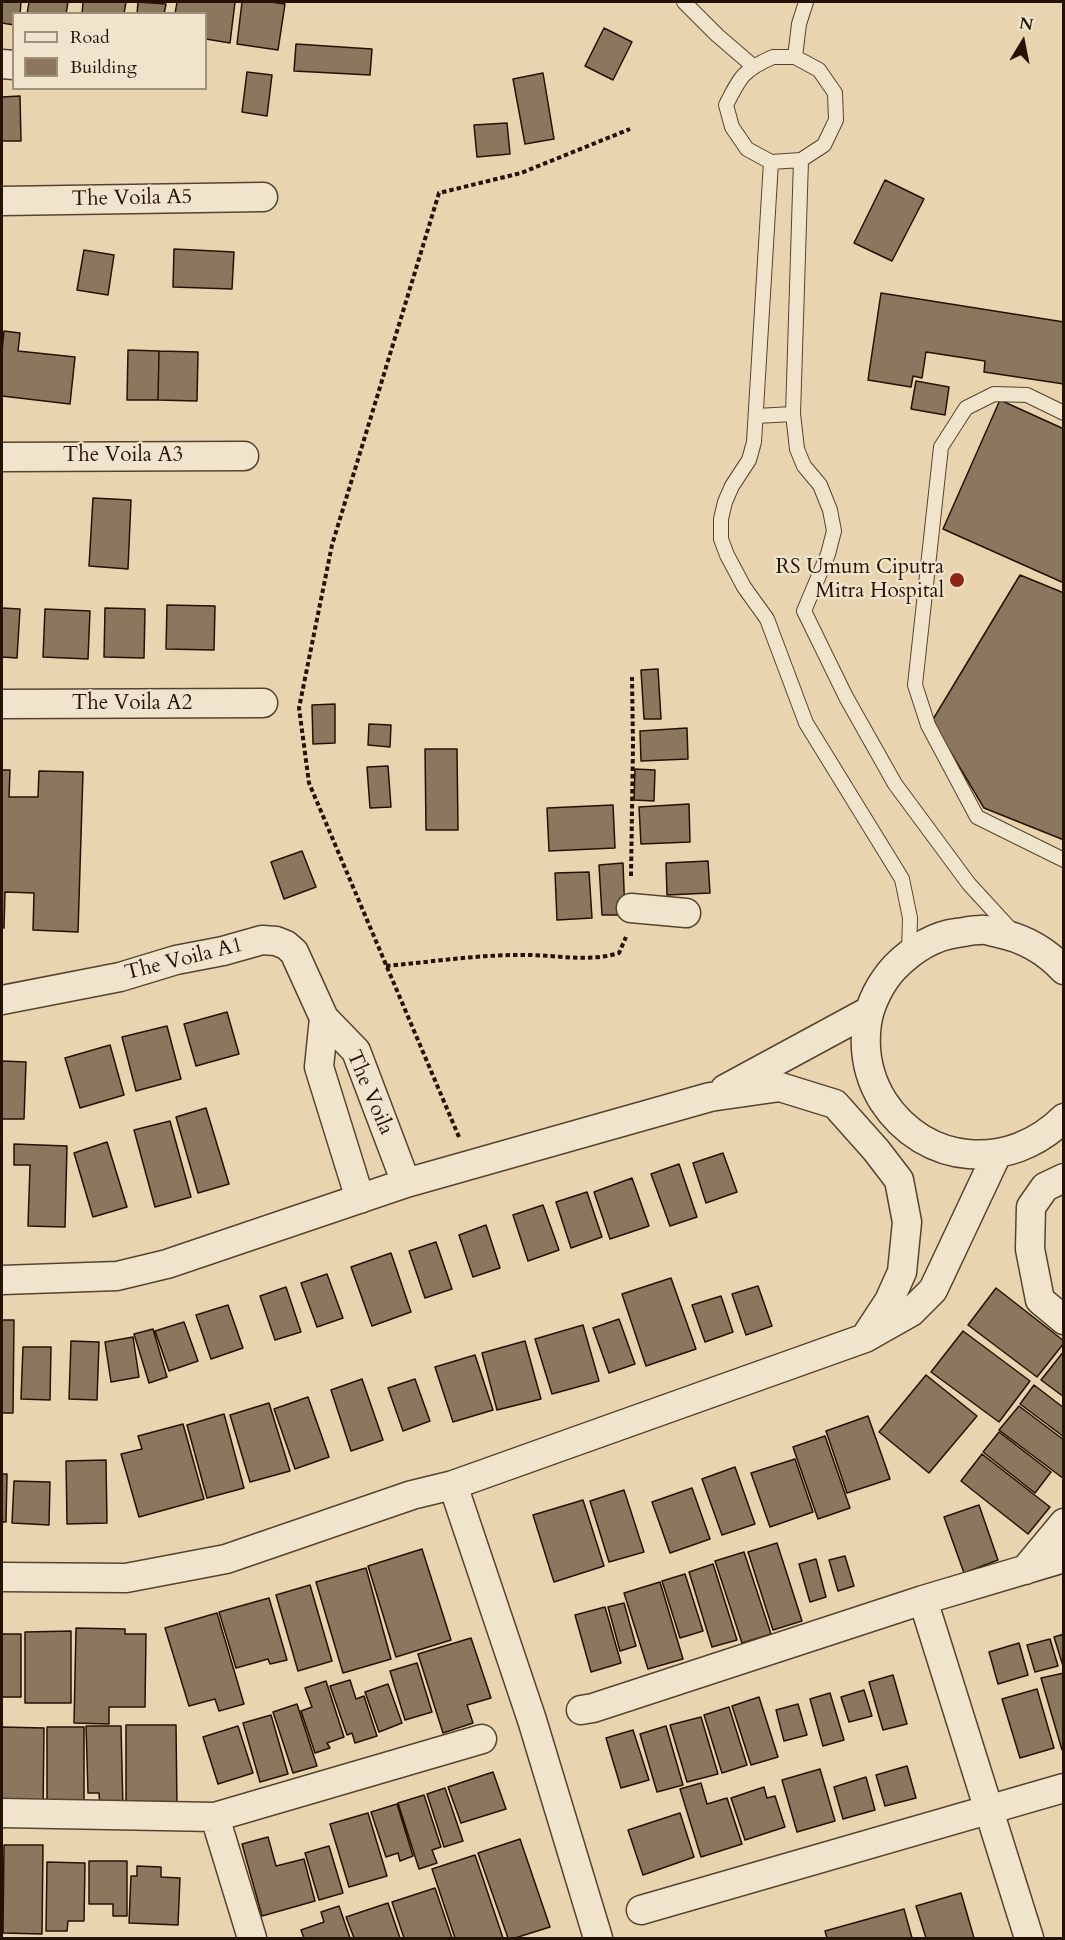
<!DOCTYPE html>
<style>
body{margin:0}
#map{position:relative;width:1065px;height:1940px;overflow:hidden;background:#e8d5b0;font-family:Cardo,serif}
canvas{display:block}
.frame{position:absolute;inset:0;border:3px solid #261204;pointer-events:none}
.legend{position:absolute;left:12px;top:12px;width:195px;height:78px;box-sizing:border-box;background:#f0e4cc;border:2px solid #9f907c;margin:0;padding:8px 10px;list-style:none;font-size:18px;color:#261204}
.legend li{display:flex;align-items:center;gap:12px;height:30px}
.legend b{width:30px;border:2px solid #9f907c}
.north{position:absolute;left:993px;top:12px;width:60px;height:60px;-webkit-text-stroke:4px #f0e4cc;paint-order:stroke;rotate:10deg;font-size:16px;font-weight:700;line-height:24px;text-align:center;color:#261204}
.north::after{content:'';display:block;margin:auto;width:21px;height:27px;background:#261204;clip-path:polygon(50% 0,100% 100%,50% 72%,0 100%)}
</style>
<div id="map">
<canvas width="1065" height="1940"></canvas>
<div class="frame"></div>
<ul class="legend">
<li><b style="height:8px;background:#f0e4cc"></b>Road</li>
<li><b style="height:16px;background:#8b775d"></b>Building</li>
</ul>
<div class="north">N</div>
</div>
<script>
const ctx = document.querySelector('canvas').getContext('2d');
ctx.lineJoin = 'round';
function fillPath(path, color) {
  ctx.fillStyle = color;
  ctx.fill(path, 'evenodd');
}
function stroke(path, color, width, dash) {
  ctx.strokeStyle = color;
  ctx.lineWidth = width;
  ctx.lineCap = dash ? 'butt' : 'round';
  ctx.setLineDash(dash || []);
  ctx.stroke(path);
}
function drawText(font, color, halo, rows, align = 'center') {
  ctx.font = font + ' Cardo,serif';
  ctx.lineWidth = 4.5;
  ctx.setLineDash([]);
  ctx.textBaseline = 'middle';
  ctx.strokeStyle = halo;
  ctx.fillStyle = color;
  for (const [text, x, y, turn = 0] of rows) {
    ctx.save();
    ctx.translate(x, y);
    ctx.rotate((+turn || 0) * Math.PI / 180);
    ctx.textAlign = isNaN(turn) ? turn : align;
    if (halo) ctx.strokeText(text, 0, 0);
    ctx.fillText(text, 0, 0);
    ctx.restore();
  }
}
const building = new Path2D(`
 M2,2H21L20,14H14V25L2,23Z
 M29,2H68L66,14H27Z
 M83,2H126L124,14H82Z
 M138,2L166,4L164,14H137Z
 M177,2H235L230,43L206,39V14H175Z
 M242,2H271L285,4L278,50L237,44Z
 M604,28L632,42L613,80L585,66Z
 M296,44L372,49L370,75L294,71Z
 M247,72L272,75L267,116L242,112Z
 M543,73L554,139L525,144L513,79Z
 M20,96L21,141H2V97Z
 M507,123L510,154L477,157L474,125Z
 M885,180L924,199L892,261L854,243Z
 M174,249L234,252L232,289L173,287Z
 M84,250L114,255L108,295L77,290Z
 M881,293L1064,322V384L984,372L985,361L926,352L922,378L913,376L911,387L868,380Z
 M4,331L20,333L18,351L75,357L70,404L2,396V351Z
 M128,350L159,351L158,400H127Z
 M159,351L198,352L197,401L158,400Z
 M916,381L949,387L945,415L911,409Z
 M1000,400L1064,429V583L943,529Z
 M93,498L131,500L128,569L89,566Z
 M1020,575L1064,593V840L984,808L932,721Z
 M167,605L215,606L214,650L166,649Z
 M2,608L20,609L17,658L2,657Z
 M105,608L145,609L144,658L104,657Z
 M45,609L90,611L88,659L43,657Z
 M658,669L661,719H644L641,670Z
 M335,704V743L313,744L312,705Z
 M369,724L391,725L390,747L368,745Z
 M687,728L688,759L641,761L640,731Z
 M425,749H457L458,830H426Z
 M388,766L391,807L370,808L367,767Z
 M635,769L655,770L654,801L634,800Z
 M2,770H10L9,797H38L39,771L83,772L78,932L33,930L34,893L5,892L4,928H2Z
 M689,804L690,842L641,844L639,807Z
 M613,805L615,848L549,851L547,808Z
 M302,851L316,887L284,899L271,862Z
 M708,861L710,893L667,895L666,863Z
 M623,863L625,915H602L599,865Z
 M589,872L592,918L557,920L555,873Z
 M227,1012L239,1054L196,1066L184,1024Z
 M167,1026L181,1079L136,1091L122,1037Z
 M110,1045L124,1095L80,1108L65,1058Z
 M2,1061L26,1062L24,1119H2Z
 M206,1108L229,1184L198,1193L176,1117Z
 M170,1121L191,1197L155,1207L134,1130Z
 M107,1142L127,1207L93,1217L74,1153Z
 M14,1144L67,1146L65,1227L28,1226L30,1165H14Z
 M723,1153L737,1192L706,1203L693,1163Z
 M679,1164L697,1217L670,1226L651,1174Z
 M632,1178L649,1226L610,1239L594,1192Z
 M587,1192L602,1237L571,1248L556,1202Z
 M543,1205L559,1250L528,1261L513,1215Z
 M486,1225L500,1268L473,1277L459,1235Z
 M436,1242L452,1289L425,1298L409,1251Z
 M391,1253L411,1312L372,1326L351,1267Z
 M327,1274L343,1318L317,1327L301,1283Z
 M671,1278L696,1349L646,1366L622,1294Z
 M758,1286L772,1326L746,1335L732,1294Z
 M286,1287L301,1332L275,1340L260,1296Z
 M996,1288L1064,1341V1343L1037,1377L968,1325Z
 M721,1296L733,1332L705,1342L692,1305Z
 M228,1305L243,1348L211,1359L196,1315Z
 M619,1319L635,1364L609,1373L593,1328Z
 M2,1320H14L13,1413H2Z
 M184,1322L198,1361L169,1371L155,1331Z
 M583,1325L599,1381L552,1394L535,1339Z
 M153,1329L167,1377L149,1383L134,1334Z
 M963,1331L1030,1381L999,1422L931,1372Z
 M133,1337L139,1377L111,1382L105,1342Z
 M71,1341L99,1342L97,1400L69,1399Z
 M525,1341L541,1399L497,1410L482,1353Z
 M23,1347H51L50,1400L21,1399Z
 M1064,1351V1397L1041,1380Z
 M475,1355L493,1410L453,1422L435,1367Z
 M926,1375L977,1416L929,1473L879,1432Z
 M362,1379L383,1440L351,1451L331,1390Z
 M415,1379L430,1421L403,1431L388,1388Z
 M1034,1385L1064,1408V1437L1020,1404Z
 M308,1397L329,1457L295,1469L274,1409Z
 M269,1403L290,1471L250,1482L230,1415Z
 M1019,1406L1064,1440V1479L999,1430Z
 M224,1414L244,1488L207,1498L187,1425Z
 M868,1416L890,1479L847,1493L826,1431Z
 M183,1424L204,1499L139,1517L121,1454L142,1449L138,1436Z
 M999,1432L1051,1472L1035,1493L983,1452Z
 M825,1436L850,1508L818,1519L793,1447Z
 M982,1454L1050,1507L1028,1534L961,1481Z
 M795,1459L813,1512L770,1527L751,1473Z
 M106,1460L107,1523L67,1524L66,1461Z
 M735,1467L755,1524L722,1535L702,1479Z
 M2,1474H7L6,1522H2Z
 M14,1481L50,1482L49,1525L12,1523Z
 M692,1488L710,1539L670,1553L652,1502Z
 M624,1490L644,1552L609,1562L590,1501Z
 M583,1500L604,1566L554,1582L533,1515Z
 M979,1505L998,1560L964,1573L944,1517Z
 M777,1543L802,1621L773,1630L748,1552Z
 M422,1549L451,1640L396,1657L368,1566Z
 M744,1552L771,1634L742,1643L715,1561Z
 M845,1556L854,1586L838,1591L829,1560Z
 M816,1559L826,1597L810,1602L799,1564Z
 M713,1564L737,1640L712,1647L689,1572Z
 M366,1568L391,1659L343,1673L316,1582Z
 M685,1574L703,1631L680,1638L662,1581Z
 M660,1582L683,1659L648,1669L624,1593Z
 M310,1585L332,1661L298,1671L276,1595Z
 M269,1598L287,1660L270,1664L268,1659L236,1668L219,1612Z
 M624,1603L636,1646L620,1651L608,1607Z
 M605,1607L621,1663L591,1672L575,1615Z
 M217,1613L244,1704L219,1711L215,1699L189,1706L165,1628Z
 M76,1628L125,1629V1634H146L145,1707H109V1724L74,1723Z
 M71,1631V1703H25V1632Z
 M2,1634H21V1697H2Z
 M1064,1634V1666H1063L1054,1637Z
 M471,1638L491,1698L467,1705L473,1723L443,1733L418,1654Z
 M1050,1639L1058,1666L1035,1672L1027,1645Z
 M1019,1643L1028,1675L998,1684L989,1652Z
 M417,1663L432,1712L405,1720L390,1671Z
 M1064,1673V1749L1062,1750L1041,1678Z
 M893,1675L907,1724L883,1730L869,1682Z
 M350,1680L356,1699L364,1696L377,1736L355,1743L352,1733L347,1735L330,1686Z
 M326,1681L344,1737L327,1743L330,1748L315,1753L301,1711L312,1707L305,1688Z
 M388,1684L402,1723L379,1732L365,1692Z
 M1037,1689L1054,1748L1020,1758L1002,1699Z
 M864,1690L872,1716L849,1722L841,1697Z
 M830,1693L844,1740L823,1746L810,1699Z
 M759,1697L778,1757L751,1765L732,1706Z
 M297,1704L317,1766L293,1773L273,1712Z
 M798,1704L807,1735L784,1741L776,1710Z
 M729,1707L747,1765L722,1773L704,1715Z
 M271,1715L288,1774L260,1782L243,1723Z
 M701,1717L718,1774L687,1782L670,1725Z
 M126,1725H176L177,1808H126Z
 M86,1726H121L123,1809H100L99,1793H88Z
 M238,1726L253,1773L218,1784L203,1737Z
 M666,1726L683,1785L657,1792L640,1734Z
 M2,1727L44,1728L43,1811H2Z
 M47,1727H84V1808H47Z
 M633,1730L649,1780L621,1788L606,1738Z
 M907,1766L916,1798L885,1806L876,1775Z
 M820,1769L835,1821L797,1832L782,1780Z
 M493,1772L506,1809L461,1823L448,1787Z
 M866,1777L875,1810L843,1819L834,1787Z
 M701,1783L707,1804L727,1798L742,1844L701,1857L680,1789Z
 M764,1787L767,1798L775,1796L785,1827L745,1840L731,1798Z
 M445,1788L463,1841L444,1847L427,1794Z
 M424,1795L441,1847L432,1850L437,1863L419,1869L398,1803Z
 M397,1804L413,1856L400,1861L398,1853L386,1857L371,1812Z
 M368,1813L387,1876L349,1887L330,1824Z
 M680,1813L694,1857L643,1875L628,1830Z
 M268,1837L276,1866L304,1859L315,1901L262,1916L242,1844Z
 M520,1839L550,1927L515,1938H508L478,1853Z
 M4,1845H43L42,1934L3,1933Z
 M329,1846L343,1893L319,1900L305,1853Z
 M475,1855L503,1938H455L432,1869Z
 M89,1861H127V1916H113V1904H89Z
 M47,1862L85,1863L84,1921H68L67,1931H46Z
 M137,1866L161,1867V1877L180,1878L178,1925L129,1923L131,1876H137Z
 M435,1888L452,1938H404L392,1902Z
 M961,1893L974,1938H926L916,1906Z
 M388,1903L400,1938H354L346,1917Z
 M339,1906L350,1938H304L301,1930L324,1922L321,1912Z
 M904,1909L912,1938H827L825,1931Z`);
fillPath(building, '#8b775d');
stroke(building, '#261204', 1.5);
const lane = new Path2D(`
 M684,2L717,35L753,66
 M773,57H795L819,70L835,93L836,120L824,145L801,160L771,162L747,149L732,127L726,105C740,77 743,70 773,57Z
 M795,57L799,24L806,2
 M801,160L793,414L797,449L804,466L820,485L830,510L834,531L828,554L804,611L846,697L895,784L969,884L1014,933
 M771,162L754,442L749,460L732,486L725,502L721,519V539L727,555L744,587L767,619L806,723L902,879L910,918L909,953
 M1064,413L1027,395L994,394L966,408L941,447L915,685L928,725L977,817L1064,860
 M756,416L793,414`);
const street = new Path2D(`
 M2,64L14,65
 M2,201L263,197
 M2,457L244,456
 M2,704L263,703
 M631,908L686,913
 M1064,970C1045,950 1024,938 998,933C992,932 986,929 980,930C972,930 965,932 957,933C933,936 912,950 895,967C881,982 870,1003 867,1023C863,1052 868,1077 883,1101C925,1166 1010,1172 1064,1118
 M2,1000L120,977L176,960L223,951L262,940L276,941L286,945L294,952L324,1018L356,1051L406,1183
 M324,1018L319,1067L360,1199
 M725,1089L869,1011
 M1064,1178L1045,1187L1031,1207L1030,1249L1040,1300L1064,1320
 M2,1280L117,1276L167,1264L406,1183L710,1097L780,1087L835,1104L876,1150L899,1180L907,1222L902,1272L889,1301L868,1333
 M453,1485L532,1720L598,1938
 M1025,1570L1064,1523
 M2,1577L126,1578L226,1559L412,1495L453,1485L865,1338L911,1312L933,1290L997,1154
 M923,1600L1029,1938
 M581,1710L593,1708L923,1600L1064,1558
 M2,1813L215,1817L482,1739
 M215,1817L252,1938
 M641,1910L1064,1788`);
stroke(lane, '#56432f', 16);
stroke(street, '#56432f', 31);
stroke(new Path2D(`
 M631,876L633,745L632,677
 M386,966C431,962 475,955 519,955C553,954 587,963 619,953L626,937
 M459,1137L309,783L299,708L332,545L439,193L521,173L630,129`), '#261204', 4, [4.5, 3]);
stroke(lane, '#f0e4cc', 14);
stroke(street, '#f0e4cc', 28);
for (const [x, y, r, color] of [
 [957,580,8,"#8f2418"]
]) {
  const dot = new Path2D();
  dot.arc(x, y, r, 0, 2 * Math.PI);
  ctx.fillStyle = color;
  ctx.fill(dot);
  stroke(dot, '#f0e4cc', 2);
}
drawText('21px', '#261204', '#f0e4cc', [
 ["The Voila A5",132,199,-1],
 ["The Voila A3",123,456],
 ["The Voila A2",132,704],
 ["The Voila A1",184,960,-14],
 ["The Voila",369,1093,67]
]);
drawText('21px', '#261204', '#f0e4cc', [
 ["RS Umum Ciputra",944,568],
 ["Mitra Hospital",944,592]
], 'right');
</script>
